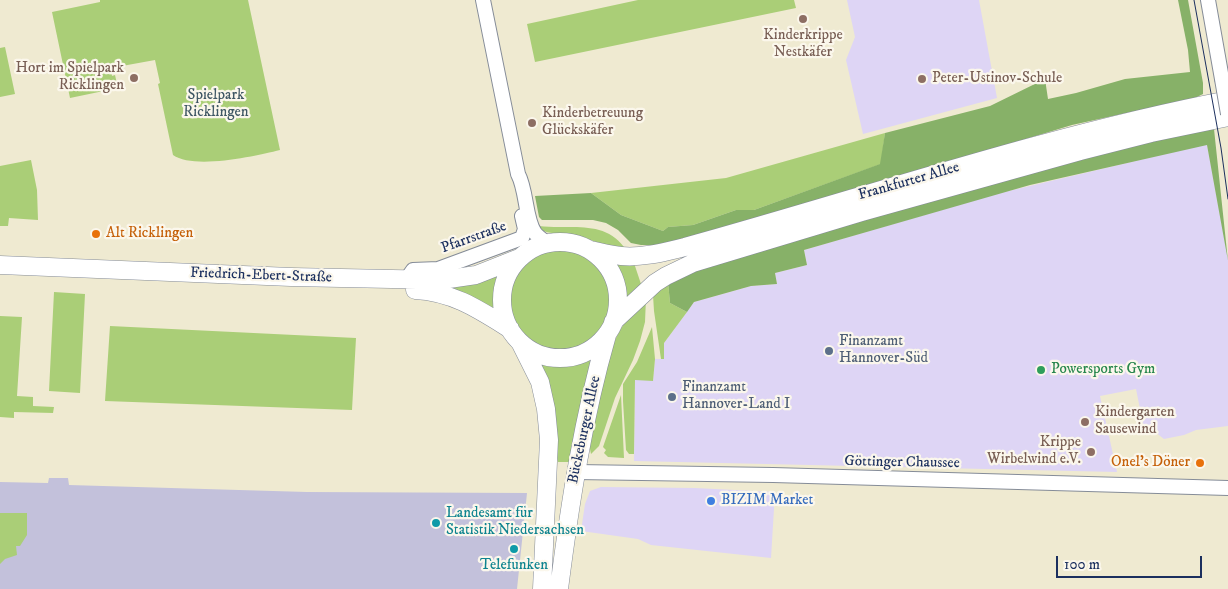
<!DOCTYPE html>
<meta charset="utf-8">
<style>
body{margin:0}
#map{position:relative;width:1228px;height:589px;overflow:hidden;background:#efead1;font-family:"IM FELL DW Pica",serif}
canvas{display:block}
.scale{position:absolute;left:1056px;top:556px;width:146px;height:22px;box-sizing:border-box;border:2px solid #1b2f5e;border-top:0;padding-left:6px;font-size:15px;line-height:18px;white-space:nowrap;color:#1b2f5e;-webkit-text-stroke:4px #fbf7ec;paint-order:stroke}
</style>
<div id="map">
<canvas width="1228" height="589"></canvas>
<div class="scale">100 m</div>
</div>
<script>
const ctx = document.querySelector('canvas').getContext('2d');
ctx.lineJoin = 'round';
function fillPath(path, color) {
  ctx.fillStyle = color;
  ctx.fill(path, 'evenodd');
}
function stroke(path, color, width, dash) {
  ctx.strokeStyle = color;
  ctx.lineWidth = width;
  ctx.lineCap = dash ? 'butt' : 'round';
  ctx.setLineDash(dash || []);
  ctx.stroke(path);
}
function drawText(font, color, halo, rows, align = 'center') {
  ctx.font = font + ' "IM FELL DW Pica",serif';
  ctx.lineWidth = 4.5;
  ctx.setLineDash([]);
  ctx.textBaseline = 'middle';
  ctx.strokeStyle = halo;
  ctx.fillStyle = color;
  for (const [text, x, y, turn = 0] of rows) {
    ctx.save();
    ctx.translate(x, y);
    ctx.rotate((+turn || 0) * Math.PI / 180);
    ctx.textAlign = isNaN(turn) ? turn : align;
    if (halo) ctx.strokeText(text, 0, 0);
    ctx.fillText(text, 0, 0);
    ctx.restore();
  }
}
fillPath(new Path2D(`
 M847,0H979L997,98L863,134L846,60L855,37Z
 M1207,144L1228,259V426L1196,430L1184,435L1164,439L1155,432L1145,434L1136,389L1100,396L1117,472L634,461L635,380H653L655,359H664V343L694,302L751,286L777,284L775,273L807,265L804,250L996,194Z
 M601,487L695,488L775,492L771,558L651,545L638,539L581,531L585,504L590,491Z`), '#ded5f5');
fillPath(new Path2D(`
 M49,478H68L69,485L307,492L527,493L517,589H0V482L48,483Z`), '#c3c1db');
fillPath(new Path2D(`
 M100,0H248L280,150C256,156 194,170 173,155L158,84L160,83L155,60L111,68L112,76L115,75L118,88L70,98L52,12L100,2Z
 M638,0H794L796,8L535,62L527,24Z
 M5,47L15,94L0,97V48Z
 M885,133L881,164L754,210H736L693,225L668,227L663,231L621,215L591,193L726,178Z
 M31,160L37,190L38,220L9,218L8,226H0V166Z
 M539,226C568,230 603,219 624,247C606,247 591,239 574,236C562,233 550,235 539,229Z
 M509 301a51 51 0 1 1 102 0a51 51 0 1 1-102 0Z
 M614,263H634L641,284L625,299L622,278Z
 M501,272L493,300V310L453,288Z
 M668,282L670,303L687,312L664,343V359H661L654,311L653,295Z
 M54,292L85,294L80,393L49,391Z
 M646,298L645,322L640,341L633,360L615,398L599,446L591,454L589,444C596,411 602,369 616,338C623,323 634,310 646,298Z
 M0,316L22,317L17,396L33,397V406L54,407L53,413L14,412V418L0,417Z
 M110,326L356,338L352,410L105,401Z
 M652,327L655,359L653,381L635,380L634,454H629L626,450L623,401V384L637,362Z
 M594,355L569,462H558L537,365L540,362C559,368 576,364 594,355Z
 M621,395L624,458L608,457L604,453L606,450L603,447Z
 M0,513H27V535L20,546H16L17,555L5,559L0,564Z`), '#aace77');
fillPath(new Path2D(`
 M1178,0H1188L1203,83V94L1195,98L1072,125L894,179L710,232L659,245H641L631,243L618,230L606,223L593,220H542L539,217L535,196L591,193L621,215L663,231L668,227L693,225L736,210H754L880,164L885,133L990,106L1045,79L1048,99L1076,93L1125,79L1190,72L1188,50Z
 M1214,129L1228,261L1207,145L1030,185L804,250L807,265L775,273L777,284L751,286L694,302L687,312L670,303L668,282L677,276L1011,177L1152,140Z`), '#87b168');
const tertiary = new Path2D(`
 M483,0L518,174C527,191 525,219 535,233C538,237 543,240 547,243
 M1208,0L1222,79
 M406,280L413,270L438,269L522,238L525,229L522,216
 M576,472L773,475L1228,488`);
const primary = new Path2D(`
 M502 300a58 58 0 1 1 116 0a58 58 0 1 1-116 0Z
 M590,250C600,252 611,255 621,256C643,258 664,252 685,247C866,197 1043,136 1228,100
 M0,265L291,277L442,280L476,275L519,258
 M415,290C453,292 478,309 510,329
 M613,322L655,283L666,276L693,263L862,212L1080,151L1151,133L1228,117
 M521,344L540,382L546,409L549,440L542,589
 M559,589C570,503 583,418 607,335`);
stroke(tertiary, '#858c98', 16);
stroke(primary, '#858c98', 19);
stroke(tertiary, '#fff', 14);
stroke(primary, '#fff', 18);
stroke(new Path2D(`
 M1194,0L1221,148L1228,199`), '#1b2f5e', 1);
const tertiaryBridge = new Path2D(`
 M1222,79L1228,114`);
stroke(tertiaryBridge, '#858c98', 16, []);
stroke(tertiaryBridge, '#fff', 14);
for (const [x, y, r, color] of [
 [803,19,5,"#8d6e63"],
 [134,78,5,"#8d6e63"],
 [922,79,5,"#8d6e63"],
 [532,123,5,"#8d6e63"],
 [96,234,5,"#e8710a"],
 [829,351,5,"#5c6f8a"],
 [1041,370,5,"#2e9e5b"],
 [672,397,5,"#5c6f8a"],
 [1085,422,5,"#8d6e63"],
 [1091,452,5,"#8d6e63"],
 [1200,463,5,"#e8710a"],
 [711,501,5,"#3f7fe0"],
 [436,523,5,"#0f9aa8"],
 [514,549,5,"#0f9aa8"]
]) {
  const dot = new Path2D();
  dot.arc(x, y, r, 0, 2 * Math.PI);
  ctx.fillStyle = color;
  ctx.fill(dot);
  stroke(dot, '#fbf7ec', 2);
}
drawText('15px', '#785e54', '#fbf7ec', [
 ["Kinderkrippe",803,36,"center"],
 ["Nestkäfer",803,53,"center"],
 ["Hort im Spielpark",124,69,"right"],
 ["Ricklingen",124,86,"right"],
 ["Peter-Ustinov-Schule",932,79],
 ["Kinderbetreuung",542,114],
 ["Glückskäfer",542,131],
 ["Kindergarten",1095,413],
 ["Sausewind",1095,430],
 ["Krippe",1081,443,"right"],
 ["Wirbelwind e.V.",1081,460,"right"]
], 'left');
drawText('15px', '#3f5764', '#fbf7ec', [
 ["Spielpark",216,96],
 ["Ricklingen",216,113]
]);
drawText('15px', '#1b2f5e', '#fbf7ec', [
 ["Frankfurter Allee",909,182,-16],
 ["Pfarrstraße",474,238,-20],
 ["Friedrich-Ebert-Straße",261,276,2],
 ["Bückeburger Allee",585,430,-78],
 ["Göttinger Chaussee",902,463,1]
]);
drawText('15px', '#c56008', '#fbf7ec', [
 ["Alt Ricklingen",106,234],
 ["Onel's Döner",1190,463,"right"]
], 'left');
drawText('15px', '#4e5e75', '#fbf7ec', [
 ["Finanzamt",839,342],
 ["Hannover-Süd",839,359],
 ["Finanzamt",682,388],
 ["Hannover-Land I",682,405]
], 'left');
drawText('15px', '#27864d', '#fbf7ec', [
 ["Powersports Gym",1051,370]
], 'left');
drawText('15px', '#366cbe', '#fbf7ec', [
 ["BIZIM Market",721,501]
], 'left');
drawText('15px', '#0d838f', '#fbf7ec', [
 ["Landesamt für",446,514],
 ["Statistik Niedersachsen",446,531],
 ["Telefunken",514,566,"center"]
], 'left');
</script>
